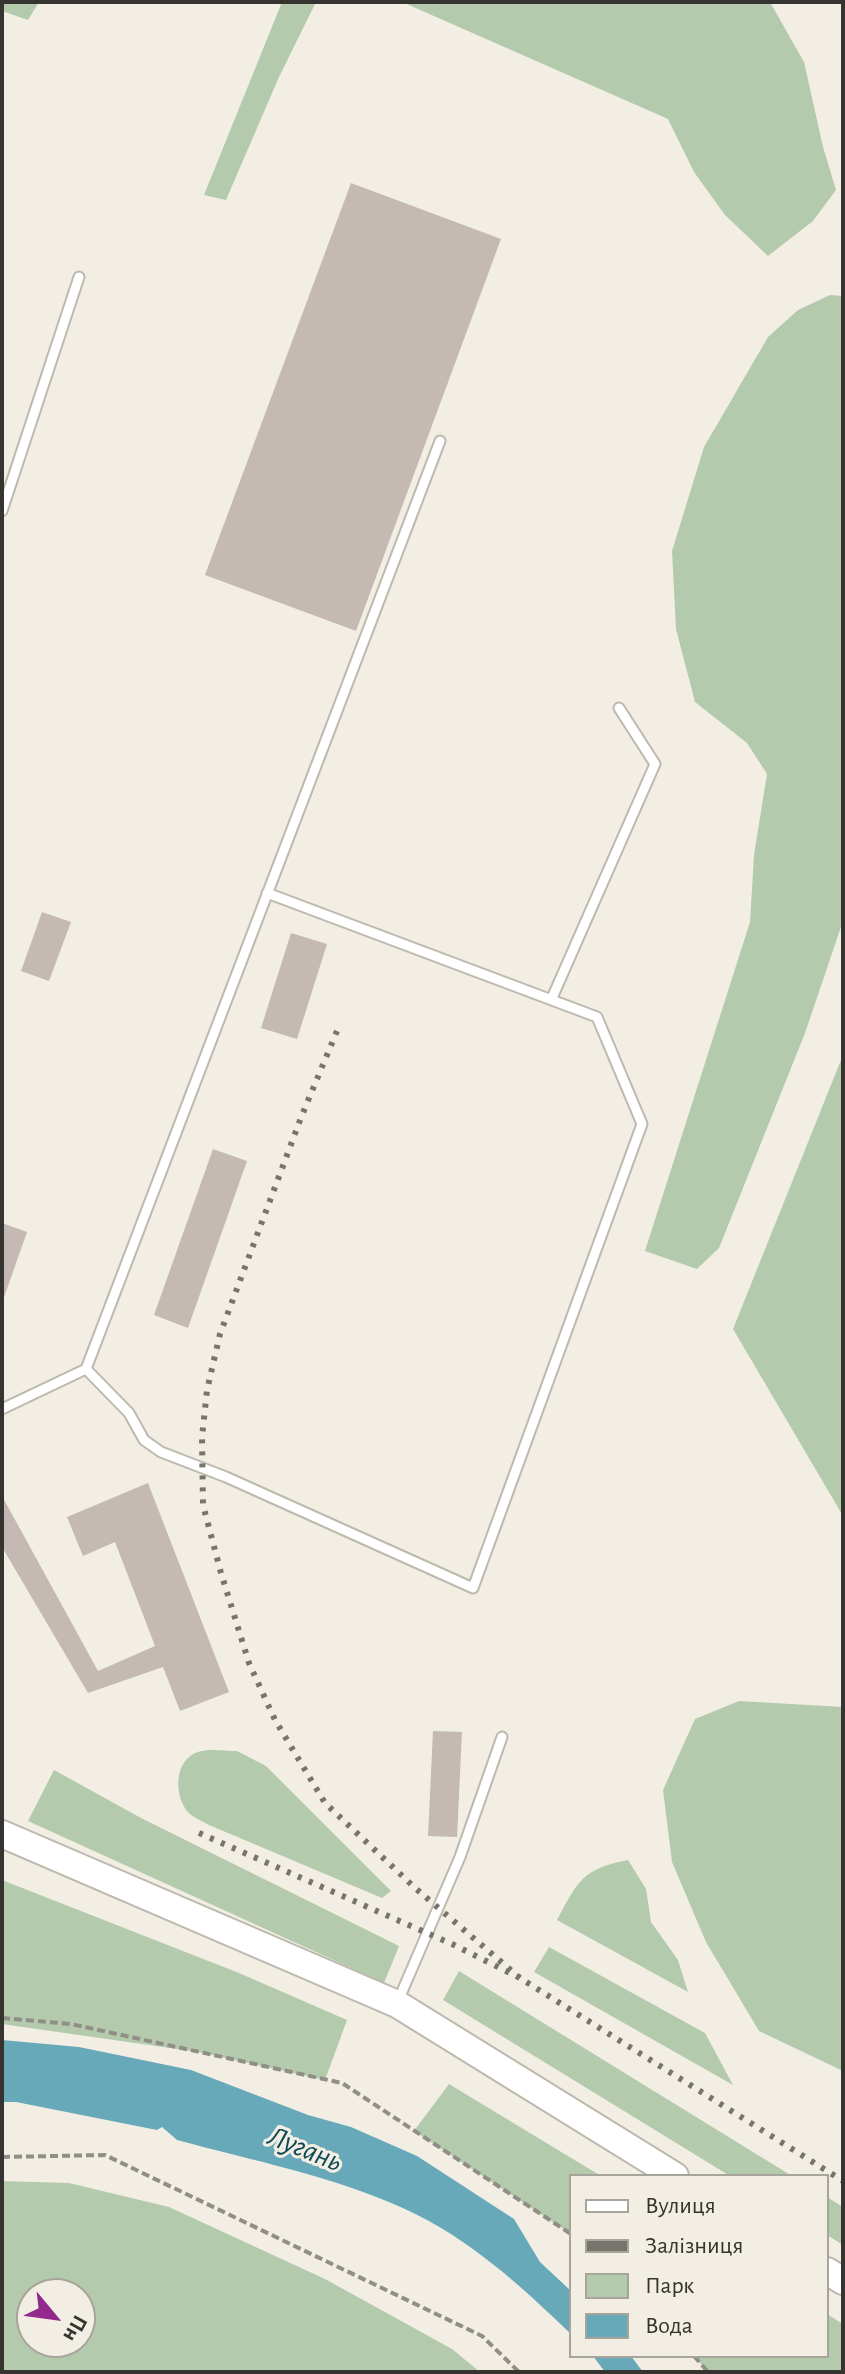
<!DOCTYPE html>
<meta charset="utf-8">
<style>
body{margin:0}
#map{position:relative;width:845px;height:2374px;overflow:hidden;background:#f3eee4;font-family:"Alegreya Sans",sans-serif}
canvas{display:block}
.frame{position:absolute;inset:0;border:4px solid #363430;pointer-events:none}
.legend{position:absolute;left:569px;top:2174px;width:260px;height:184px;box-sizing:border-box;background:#f3eee4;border:2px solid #a7a49c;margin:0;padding:10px 14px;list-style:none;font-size:24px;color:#363430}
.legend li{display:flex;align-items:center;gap:16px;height:40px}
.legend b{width:40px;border:2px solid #a7a49c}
.north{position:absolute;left:16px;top:2278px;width:80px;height:80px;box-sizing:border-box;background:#f3eee4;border:2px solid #a7a49c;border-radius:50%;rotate:119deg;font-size:22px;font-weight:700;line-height:32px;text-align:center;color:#363430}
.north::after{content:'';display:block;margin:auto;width:28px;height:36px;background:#93298c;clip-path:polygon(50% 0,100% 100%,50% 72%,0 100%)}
</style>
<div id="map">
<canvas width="845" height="2374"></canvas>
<div class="frame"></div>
<ul class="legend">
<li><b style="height:10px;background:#fff"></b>Вулиця</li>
<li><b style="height:10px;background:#77746e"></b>Залізниця</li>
<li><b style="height:22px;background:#b4caac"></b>Парк</li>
<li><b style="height:22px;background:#67a9b8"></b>Вода</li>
</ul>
<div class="north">Пн</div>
</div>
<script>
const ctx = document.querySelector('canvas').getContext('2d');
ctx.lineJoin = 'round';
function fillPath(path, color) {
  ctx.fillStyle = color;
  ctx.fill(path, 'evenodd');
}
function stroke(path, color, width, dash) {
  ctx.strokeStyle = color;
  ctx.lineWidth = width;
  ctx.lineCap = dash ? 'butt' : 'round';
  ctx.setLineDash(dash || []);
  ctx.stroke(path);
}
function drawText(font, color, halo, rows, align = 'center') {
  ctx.font = font + ' "Alegreya Sans",sans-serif';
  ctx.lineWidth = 6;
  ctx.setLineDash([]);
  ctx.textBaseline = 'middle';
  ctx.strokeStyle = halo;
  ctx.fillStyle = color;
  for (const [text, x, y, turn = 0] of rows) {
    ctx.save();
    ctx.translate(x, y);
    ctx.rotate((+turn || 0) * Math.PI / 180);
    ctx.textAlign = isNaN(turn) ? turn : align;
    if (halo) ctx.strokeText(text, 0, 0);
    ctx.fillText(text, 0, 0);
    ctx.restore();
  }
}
fillPath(new Path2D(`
 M2,2H39L28,20L2,11Z
 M282,2H316L279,77L226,200L204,195Z
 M402,2H770L804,62L823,147L836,190L813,221L768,256L725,215L694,172L668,119Z
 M830,295L843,296V921L805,1033L719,1248L697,1269L645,1251L750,922L754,855L767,774L747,743L695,702L676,629L672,551L704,447L768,337L798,310Z
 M843,1055V1516L733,1329Z
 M739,1701L843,1707V2071L759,2031L706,1942L672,1862L663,1790L695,1719Z
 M237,1751L266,1766L391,1891L382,1898L209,1825C202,1821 192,1817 187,1811C174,1794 174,1760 198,1752C209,1748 226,1751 237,1751Z
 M54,1770L141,1818L399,1946L384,1983L28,1821Z
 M628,1860L646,1889L651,1922L678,1960L688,1992L557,1920C578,1881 582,1869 628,1860Z
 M2,1880L239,1973L347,2020L325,2080L198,2052L2,2024Z
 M549,1947L705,2033L733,2085L534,1972Z
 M459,1971L792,2176H730L443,2000Z
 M449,2084L601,2176H571V2234L414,2131Z
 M2,2181L69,2183L169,2207L325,2279L452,2349L480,2372H2ZM32,2294H80V2342H32Z
 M827,2197L843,2207V2245L827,2235Z
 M827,2314L843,2324V2372H708L694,2356H827Z`), '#b4caac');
fillPath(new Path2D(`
 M2,2040L79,2047L191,2070L308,2115L351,2127L417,2156L514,2219L540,2262L571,2291V2334C521,2286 469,2238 405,2209C333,2176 254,2161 177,2140L162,2127L157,2130L16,2102H2Z
 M593,2356H631L643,2372H605Z`), '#67a9b8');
fillPath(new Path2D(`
 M351,183L501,239L356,631L205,575Z
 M42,912L71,922L49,981L21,971Z
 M291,933L327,944L297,1039L261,1028Z
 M213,1149L247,1161L188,1328L154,1315Z
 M2,1223L27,1232L2,1303Z
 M148,1483L229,1692L180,1711L163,1667L88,1693L2,1547V1496L98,1671L155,1646L115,1542L83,1556L67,1517Z
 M433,1731L462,1732L457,1837L428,1836Z`), '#c4b9b3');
const lane = new Path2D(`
 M2,511L79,277
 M552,998L655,764L619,708
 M86,1369L129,1413L144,1440L161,1452L226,1477L473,1588L642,1124L597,1017L267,893
 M2,1409L86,1369L440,441
 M398,2001L460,1857L502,1737`);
const secondary = new Path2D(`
 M2,1834L397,2004L675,2176
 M827,2271L843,2281`);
stroke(lane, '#bdb9af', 13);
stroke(secondary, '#bdb9af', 30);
stroke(new Path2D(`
 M2,2018L71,2024L342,2083L571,2234
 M2,2157L105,2155L482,2336L519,2372
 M694,2356L708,2372`), '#918e87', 4, [8, 4]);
stroke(lane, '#fff', 9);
stroke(secondary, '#fff', 26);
stroke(new Path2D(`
 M337,1031L302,1115L220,1334L207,1390L202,1437L203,1505L221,1573L249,1663L275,1720L325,1803L414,1887L520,1978
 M199,1833L452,1944L520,1978L843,2181`), '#77746e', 6, [4, 8]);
drawText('italic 30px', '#0d4954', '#f3eee4', [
 ["Лугань",305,2149,22]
]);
</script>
